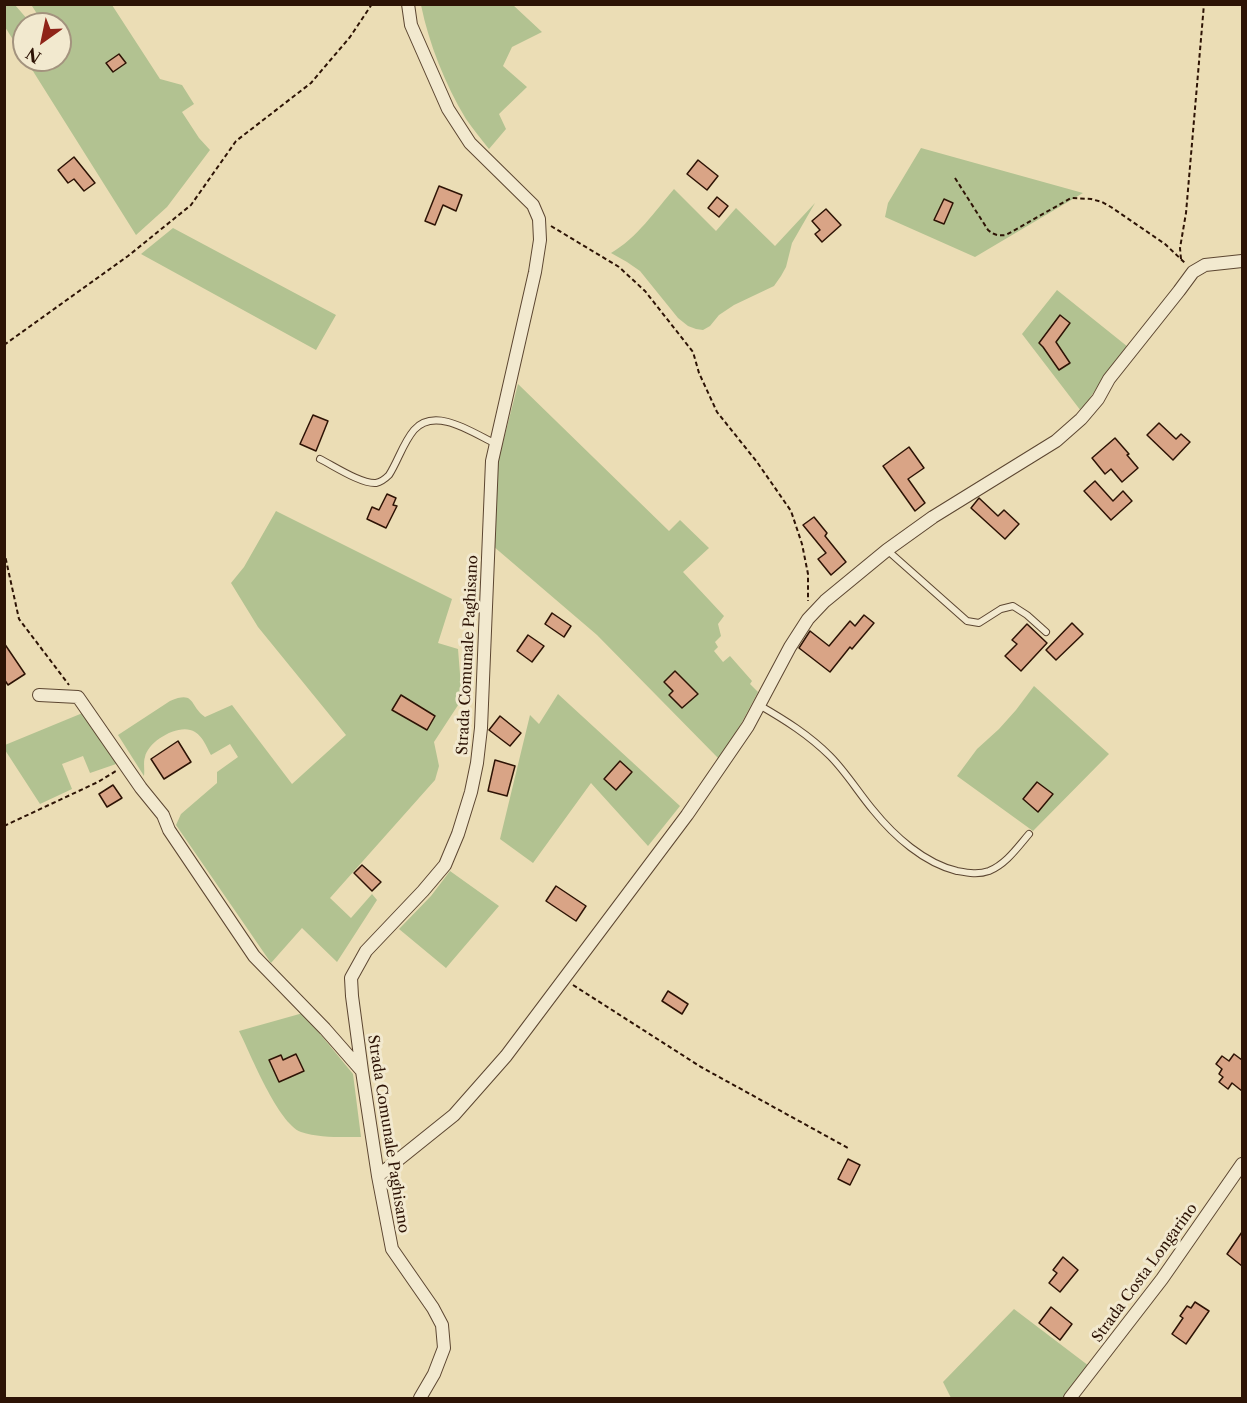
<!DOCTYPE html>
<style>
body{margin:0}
#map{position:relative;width:1247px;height:1403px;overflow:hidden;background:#ebddb5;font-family:"Libre Caslon Text",serif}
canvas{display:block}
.frame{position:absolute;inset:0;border:6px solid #2d1305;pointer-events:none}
.north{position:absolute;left:12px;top:12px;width:60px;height:60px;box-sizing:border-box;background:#f2e9cf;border:2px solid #a3937e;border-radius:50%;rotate:213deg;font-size:16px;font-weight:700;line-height:24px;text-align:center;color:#2d1305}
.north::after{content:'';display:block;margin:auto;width:21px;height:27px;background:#8f2418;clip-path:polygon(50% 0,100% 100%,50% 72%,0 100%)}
</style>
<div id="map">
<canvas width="1247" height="1403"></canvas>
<div class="frame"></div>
<div class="north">N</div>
</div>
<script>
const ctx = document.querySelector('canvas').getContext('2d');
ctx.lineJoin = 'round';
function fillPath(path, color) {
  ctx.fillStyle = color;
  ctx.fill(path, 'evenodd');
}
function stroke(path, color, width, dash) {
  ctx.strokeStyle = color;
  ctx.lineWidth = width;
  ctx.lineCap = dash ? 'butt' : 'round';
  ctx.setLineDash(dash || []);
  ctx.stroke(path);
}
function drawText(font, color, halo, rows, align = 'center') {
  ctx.font = font + ' "Libre Caslon Text",serif';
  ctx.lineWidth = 6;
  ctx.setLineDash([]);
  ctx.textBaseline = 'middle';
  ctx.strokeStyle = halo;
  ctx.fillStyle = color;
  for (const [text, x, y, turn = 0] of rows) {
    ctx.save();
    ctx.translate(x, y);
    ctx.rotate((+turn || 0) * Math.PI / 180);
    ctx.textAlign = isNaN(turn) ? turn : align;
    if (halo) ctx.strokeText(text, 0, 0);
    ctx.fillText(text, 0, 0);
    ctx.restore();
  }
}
fillPath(new Path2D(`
 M5,5H15L28,20H41L32,6L34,5H112L160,79L182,85L194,104L182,112L199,138L210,150L167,207L136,235L26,60H60V24H24V57L5,27Z
 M421,5H513L542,32L512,47L503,66L527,87L499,114L506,129L489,149C481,139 473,129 466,119C445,84 429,44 421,5Z
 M921,148L1083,193L975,257L885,217L888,203Z
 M674,189L716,231L736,208L775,246L815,203L792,243L786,267L781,276L774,286L734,305L719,315L710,326L703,330L696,329L688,326L678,318L640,271L627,262L611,253C637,238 655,211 674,189Z
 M173,228L336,315L316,350L141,254Z
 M1057,290L1128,347L1109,370L1081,411L1022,334Z
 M518,384L669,531L680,520L709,548L683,572L724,616L718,624L721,636L715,642L718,647L714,651L723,662L730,656L752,681L750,684L758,692L741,724L719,759L597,635L493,546L498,462Z
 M276,511L452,599L438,643L458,649L462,699L434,742L439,766L435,780L330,898L351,918L372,894L377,900L337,962L302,928L271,963L176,825L181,814L217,783V772L238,757L230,744L211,755C206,746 203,737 195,732C180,722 148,741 145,757C143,762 145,770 144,776L118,735L170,701C196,690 189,706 205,717L232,705L292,784L346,735L258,627L231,583L244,567Z
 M1034,686L1109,754L1033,831L957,776L977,749L999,729L1016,710Z
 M558,694L680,806L648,846L591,783L533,863L500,839L530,715L539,724Z
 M85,712L119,763L90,773L83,756L62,764L72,789L40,804L5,750V745Z
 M450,871L499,906L446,968L399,929L431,896Z
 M303,1013L353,1074L361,1137C341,1137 319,1138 301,1132C278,1123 251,1055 239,1031Z
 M1014,1309L1089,1366L1064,1398H951L943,1382Z`), '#b2c291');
const building = new Path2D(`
 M119,54L126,63L113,72L106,63Z
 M74,157L95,183L84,191L74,179L68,183L58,170Z
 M698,160L718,176L707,190L687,174Z
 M439,186L462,195L456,211L443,205L435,225L425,221Z
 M717,197L728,206L719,217L708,208Z
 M944,199L953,203L944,224L934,220Z
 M826,209L841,225L822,242L815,234L820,230L812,221Z
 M1060,315L1070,323L1056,342L1070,363L1059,370L1043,347L1039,343Z
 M313,415L328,421L316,451L300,444Z
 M1159,423L1176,439L1181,434L1190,442L1173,460L1147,435Z
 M1115,438L1129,454L1127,455L1138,468L1122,482L1111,469L1105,474L1092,458Z
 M909,447L924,468L908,479L925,503L915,511L883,466Z
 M1095,481L1113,501L1123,491L1132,501L1111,520L1084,491Z
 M387,494L396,498L393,505L397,506L386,528L367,519L372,507L379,510Z
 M979,498L998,516L1004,510L1019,524L1005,539L971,508Z
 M814,517L827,533L825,536L846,562L831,575L818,559L826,553L803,525Z
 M552,613L571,626L564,637L545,624Z
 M864,615L874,623L852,649L850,647L830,672L799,648L810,631L829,646L850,621L855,626Z
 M1072,623L1083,634L1056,660L1046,650Z
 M1027,624L1047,643L1021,671L1005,656L1017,644L1012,640Z
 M528,635L544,646L532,662L517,651Z
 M4,643L25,674L8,685L4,679Z
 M675,671L698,694L682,708L669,695L673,691L664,682Z
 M401,695L435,716L427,730L392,710Z
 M500,716L521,733L510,746L489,730Z
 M178,741L191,762L164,779L151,759Z
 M495,760L515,766L507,796L488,791Z
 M620,761L632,772L616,790L604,779Z
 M1037,782L1053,794L1038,812L1023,799Z
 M113,785L122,798L107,807L99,794Z
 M362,865L381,882L372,891L354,873Z
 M556,886L586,906L576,921L546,901Z
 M668,991L688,1004L682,1014L662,1001Z
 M296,1054L304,1071L279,1082L269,1060L281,1055L283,1060Z
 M1234,1054L1242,1060V1091L1232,1083L1228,1089L1219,1082L1223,1077L1219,1074L1222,1069L1216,1064L1222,1056L1229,1061Z
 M848,1159L860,1165L850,1185L838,1179Z
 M1242,1232V1266L1227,1254Z
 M1063,1257L1078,1270L1060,1292L1049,1283L1057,1273L1053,1270Z
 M1195,1302L1209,1311L1186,1344L1172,1334L1183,1318L1180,1316L1187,1306L1191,1308Z
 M1051,1307L1072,1324L1060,1340L1039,1323Z`);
fillPath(building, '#d9a486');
stroke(building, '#2d1305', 1.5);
const lane = new Path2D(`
 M320,459C334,466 361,484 376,483C381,482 385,479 389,475C398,461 403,443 414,430C435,406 473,433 496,444
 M887,550L967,621L979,623L1001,609L1013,606L1027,615L1046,632
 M759,705C785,720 809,735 830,756C846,772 858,792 873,810C894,836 924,863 957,871C968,873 978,875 989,871C1006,864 1017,848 1029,834`);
const street = new Path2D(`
 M408,4L411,25L448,109L470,143L533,205L539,219L540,240L535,272L492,461L481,728L477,763L471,792L458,834L445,865L423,891L366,951L351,978L352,996L362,1071L378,1176L392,1249L433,1308L442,1325L444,1348L434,1374L420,1398
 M39,695L78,697L141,788L163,815L169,830L254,956L325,1029L361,1070
 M378,1176L454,1115L506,1056L687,815L748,726L790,647L808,619L825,601L887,550L933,517L1056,441L1081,419L1098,399L1109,379L1179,291L1193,272L1205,265L1242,261
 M1070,1398L1162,1279L1242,1164`);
stroke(lane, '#5c4631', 8);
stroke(street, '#5c4631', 14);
stroke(new Path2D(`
 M955,178L988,230C994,235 998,236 1006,235L1071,198L1091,199L1102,202L1111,207L1165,244L1185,263
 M551,226L619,267L645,291L693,352L699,373L717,412L757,462L791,511L802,544L808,574V601
 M1181,259L1180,248L1186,213L1204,4
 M4,345L128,256L191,205L236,141L311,83L350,37L372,4
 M4,551L19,619L69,685
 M4,826L98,782L116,771
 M573,985L701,1067L848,1148`), '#2d1305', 2, [4.5, 3]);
stroke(lane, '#f2e9cf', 6);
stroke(street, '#f2e9cf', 12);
drawText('15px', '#2d1305', '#f2e9cf', [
 ["Strada Comunale Paghisano",468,655,-87],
 ["Strada Comunale Paghisano",388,1134,81],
 ["Strada Costa Longarino",1145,1273,-54]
]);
</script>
